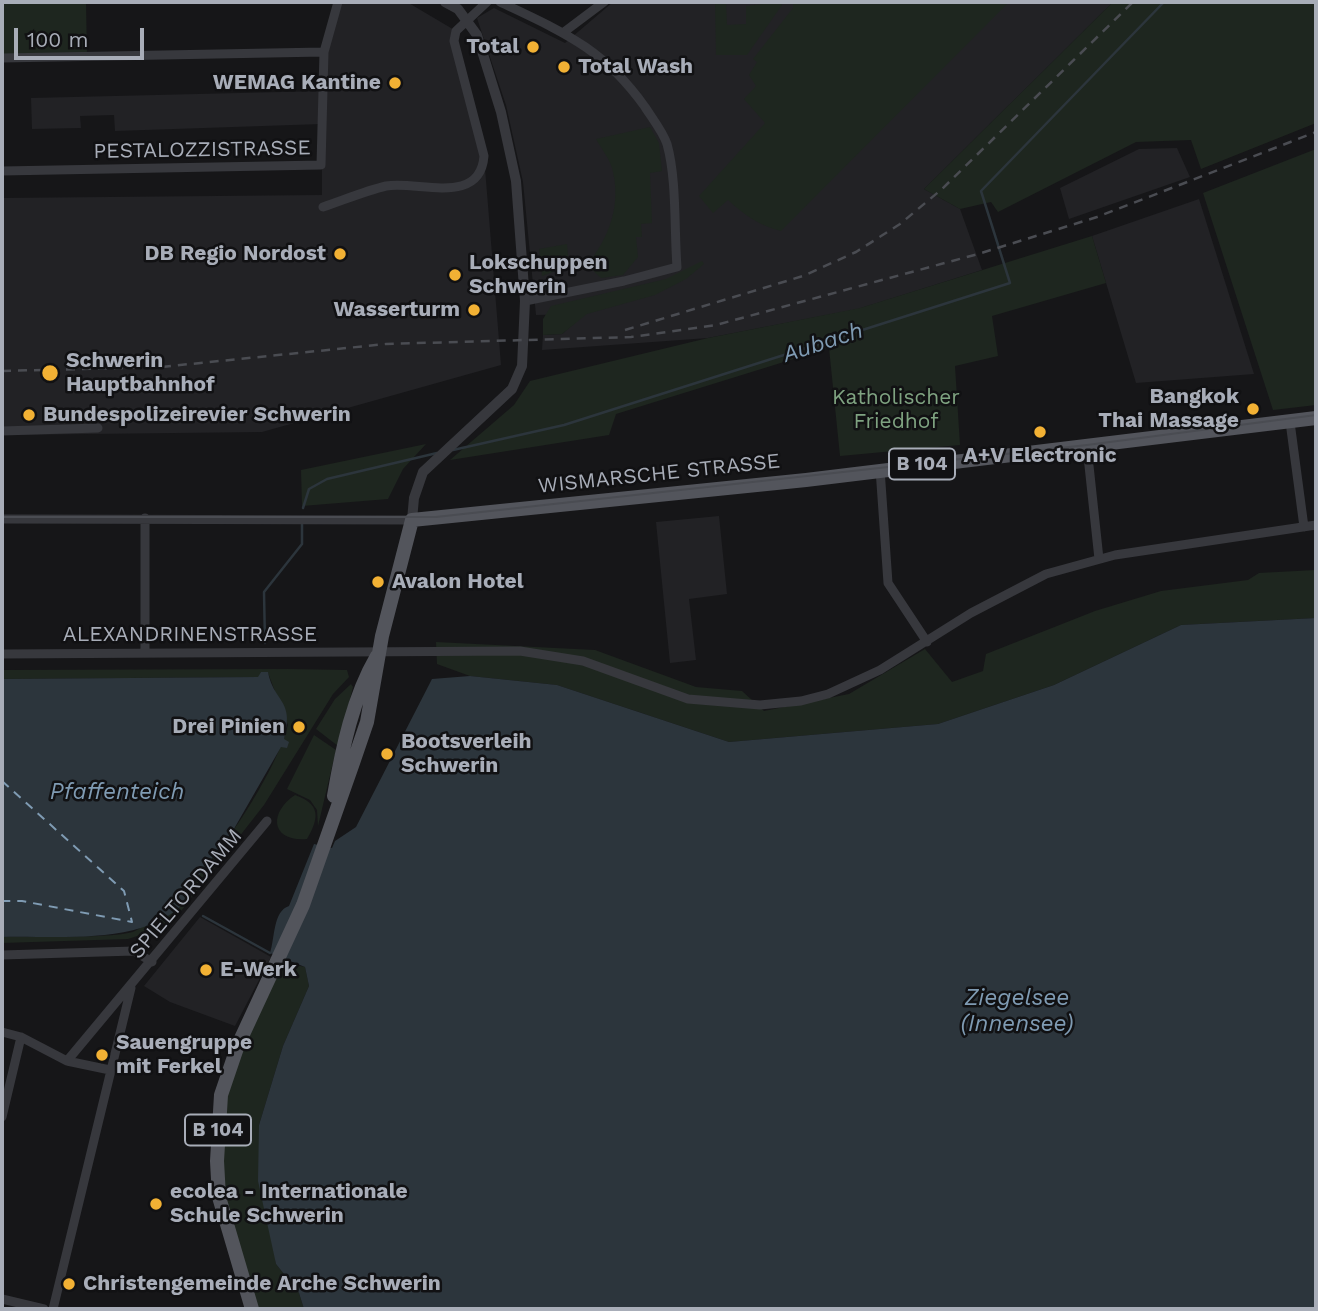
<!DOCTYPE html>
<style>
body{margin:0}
#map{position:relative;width:1318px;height:1311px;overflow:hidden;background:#161618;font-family:"Work Sans",sans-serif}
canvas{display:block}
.frame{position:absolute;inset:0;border:4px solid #a8adb8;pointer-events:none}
.scale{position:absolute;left:14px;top:28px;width:130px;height:32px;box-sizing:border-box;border:4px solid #a8adb8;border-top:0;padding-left:9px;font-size:21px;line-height:24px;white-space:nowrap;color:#a8adb8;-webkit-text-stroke:5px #111113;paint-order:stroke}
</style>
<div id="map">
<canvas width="1318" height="1311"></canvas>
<div class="frame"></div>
<div class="scale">100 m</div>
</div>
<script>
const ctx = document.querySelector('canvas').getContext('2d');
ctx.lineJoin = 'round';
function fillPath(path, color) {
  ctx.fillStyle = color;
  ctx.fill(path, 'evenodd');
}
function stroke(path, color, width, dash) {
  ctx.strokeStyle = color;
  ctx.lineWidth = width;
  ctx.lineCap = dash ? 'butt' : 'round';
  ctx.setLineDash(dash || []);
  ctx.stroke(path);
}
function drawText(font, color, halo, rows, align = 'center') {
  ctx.font = font + ' "Work Sans",sans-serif';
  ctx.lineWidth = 5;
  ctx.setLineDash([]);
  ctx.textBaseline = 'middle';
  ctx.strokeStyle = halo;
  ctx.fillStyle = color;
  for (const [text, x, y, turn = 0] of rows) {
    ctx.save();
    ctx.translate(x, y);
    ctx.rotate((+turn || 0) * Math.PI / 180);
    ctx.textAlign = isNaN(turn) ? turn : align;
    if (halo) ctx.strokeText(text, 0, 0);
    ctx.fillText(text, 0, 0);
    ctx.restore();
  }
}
fillPath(new Path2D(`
 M338,2H407L456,31L484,156L501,365L262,432L2,435V198L322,195V124L115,131L114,115L80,116L81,128L32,129L31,98L323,91L324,52Z
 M613,2H1113L924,189L960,209L982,270L858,309L708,338L542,350L543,335L562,334L585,314L536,315L523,182L506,105L477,18L494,8L565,43Z
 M1177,148L1190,177L1069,219L1060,188L1139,149Z
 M1199,199L1254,374L1136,383L1092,236Z
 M719,516L727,594L689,599L696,660L670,663L656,522Z
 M200,917L271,957L235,1026L170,1002L144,986Z`), '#222225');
fillPath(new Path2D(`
 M2,2H86L87,56L2,58Z
 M715,2H726L727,25L746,24V6L780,2L782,5L747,55H716Z
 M793,2H1009L781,231C760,226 743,214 728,200L713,213L699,196L765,123L744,99L756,86L749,75L757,62L753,59L793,8Z
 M1113,2H1316V123L1201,169L1191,140L1136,142L998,212L991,202L960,209L924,189Z
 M650,127L659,143L662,171L650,173L652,223L641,224L642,237H636L638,257L623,275L601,278L587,265C609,238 622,204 612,168C609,158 601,148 596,139Z
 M1316,149V405L1273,410L1203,193Z
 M1092,236L1106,283L992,316L998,356L955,366L960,445L840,456L829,348L616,414L609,435L450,460L514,405L530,381L708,338L860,308Z
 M567,244L569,266L542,276L539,249Z
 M702,261L704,264L686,279L655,295L587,314L562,334L543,335V319L551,306L666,279Z
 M426,444L403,469L388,499L302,506L301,470Z
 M1316,570V618L1181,625L1054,685L938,724L729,742L557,685L470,676L437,664L436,642L595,650L696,687L742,691L764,711L849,694L925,649L952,682L983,671L986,654L1095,611L1161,591L1248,580L1259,573Z
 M288,669L347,670L349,677L333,694L264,805L174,920L162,928L128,939L2,943V937C25,936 119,939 135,931C191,903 272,785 288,725L268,673L261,672L259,677L2,679V670Z
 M351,684L353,687L338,746L316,729L335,699Z
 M314,735L336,750L318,826L317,810L310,800L287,789Z
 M295,795C320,804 320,817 307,839C271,842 268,813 295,795Z
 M286,963L305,967L309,986L283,1046L259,1125L276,1264L299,1293L304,1309H259C228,1237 209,1151 231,1074C242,1039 263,1005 278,972Z`), '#1e261f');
fillPath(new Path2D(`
 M1316,618V1309H304L299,1293L276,1264L258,1181L259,1125L283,1046L309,986L305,967L270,953C275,938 273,911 289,906L314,844L332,848L335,841L356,827L432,679L470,676L557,685L729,742L938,724L1054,685L1181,625Z
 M261,672H268C274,703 295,699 284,739L289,742L287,748L281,747L231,834L188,889L191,894C154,948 59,935 2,937V679L258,677Z`), '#2c353c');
stroke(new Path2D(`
 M453,450L564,425L1010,283L981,191L1164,2
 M303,508L309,489L327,479L437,453
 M265,643L264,592L302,544V524
 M203,916L270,953`), '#2c353c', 2.5);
stroke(new Path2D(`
 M2,781L124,891L132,922L22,901H2`), '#7f9bb3', 2, [9, 7]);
stroke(new Path2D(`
 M500,2C563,32 603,48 645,107C652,118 663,132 667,144C677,180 674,229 677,267L624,281L525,301
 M564,32L604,2
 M2,58L324,52
 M2,171L321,165L324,52L338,2
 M323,207C344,200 365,191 386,186C417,180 480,207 484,156L454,41L456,31L487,2
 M1290,422L1304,527
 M2,431L98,428
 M1087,447L1099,559
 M880,469L888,583L927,642
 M2,519L412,520
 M145,653V518
 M2,654L520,651L583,661L688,699L760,705L801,701L828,694L880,670L971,613L1046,574L1115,555L1316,525
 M2,955L134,951L152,962
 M2,1032L21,1037L67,1061L110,1070
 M67,1061L267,821
 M2,1117L21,1037
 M2,1299L44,1309
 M53,1309L131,988`), '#37383d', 9);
stroke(new Path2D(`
 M412,520L414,498L423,472L512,389L522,366L525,301L516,181L501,112L477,35L458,9L445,2`), '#37383d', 10);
stroke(new Path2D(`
 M334,796C342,749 353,697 377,656
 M252,1309L219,1197L217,1161L221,1095L238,1045L303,905L353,763L367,722L382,636L412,520L806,480L1316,418`), '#53555c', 14);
stroke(new Path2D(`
 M2,517H436L1087,445L1316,415`), '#4a4c52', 2);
stroke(new Path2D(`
 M625,330L803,276L856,252L900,224L942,189L1133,2
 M2,371L161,367L386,344L631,337L716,325L978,254L1097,217L1316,132`), '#4a4c52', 2.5, [9, 7]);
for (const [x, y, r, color] of [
 [533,47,7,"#f2b134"],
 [564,67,7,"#f2b134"],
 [395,83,7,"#f2b134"],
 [340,254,7,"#f2b134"],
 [455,275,7,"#f2b134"],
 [474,310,7,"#f2b134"],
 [50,373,9,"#f2b134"],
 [1253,409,7,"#f2b134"],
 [29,415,7,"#f2b134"],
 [1040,432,7,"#f2b134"],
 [378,582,7,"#f2b134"],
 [299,727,7,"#f2b134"],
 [387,754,7,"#f2b134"],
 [206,970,7,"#f2b134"],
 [102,1055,7,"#f2b134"],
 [156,1204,7,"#f2b134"],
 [69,1284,7,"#f2b134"]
]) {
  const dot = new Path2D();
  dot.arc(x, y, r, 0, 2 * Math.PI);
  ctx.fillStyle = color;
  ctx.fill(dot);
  stroke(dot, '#111113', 2.5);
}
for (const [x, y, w] of [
 [922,464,66],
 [218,1130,66]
]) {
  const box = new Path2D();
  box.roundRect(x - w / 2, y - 15.5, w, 31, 5);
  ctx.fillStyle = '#111113';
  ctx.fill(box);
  stroke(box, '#a8adb8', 2);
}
drawText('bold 19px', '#a8adb8', null, [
 ["B 104",922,464],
 ["B 104",218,1130]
]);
drawText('bold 21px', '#a8adb8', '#111113', [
 ["Total",519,47,"right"],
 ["Total Wash",578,67],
 ["WEMAG Kantine",381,83,"right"],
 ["DB Regio Nordost",326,254,"right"],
 ["Lokschuppen",469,263],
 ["Schwerin",469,287],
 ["Wasserturm",460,310,"right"],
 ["Schwerin",66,361],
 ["Hauptbahnhof",66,385],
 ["Bangkok",1239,397,"right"],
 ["Thai Massage",1239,421,"right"],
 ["Bundespolizeirevier Schwerin",43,415],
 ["A+V Electronic",1040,456,"center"],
 ["Avalon Hotel",392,582],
 ["Drei Pinien",285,727,"right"],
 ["Bootsverleih",401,742],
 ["Schwerin",401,766],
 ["E-Werk",220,970],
 ["Sauengruppe",116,1043],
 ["mit Ferkel",116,1067],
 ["ecolea - Internationale",170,1192],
 ["Schule Schwerin",170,1216],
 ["Christengemeinde Arche Schwerin",83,1284]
], 'left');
drawText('21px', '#a8adb8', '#111113', [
 ["PESTALOZZISTRASSE",202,150,-1],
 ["WISMARSCHE STRASSE",659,474,-6],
 ["ALEXANDRINENSTRASSE",190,635],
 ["SPIELTORDAMM",186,894,-50]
]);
drawText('21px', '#7fa381', '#111113', [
 ["Katholischer",896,398],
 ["Friedhof",896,422]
]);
drawText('italic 23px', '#7f9bb3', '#111113', [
 ["Aubach",823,343,-18],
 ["Pfaffenteich",117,792],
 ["Ziegelsee",1017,998],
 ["(Innensee)",1017,1024]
]);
</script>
